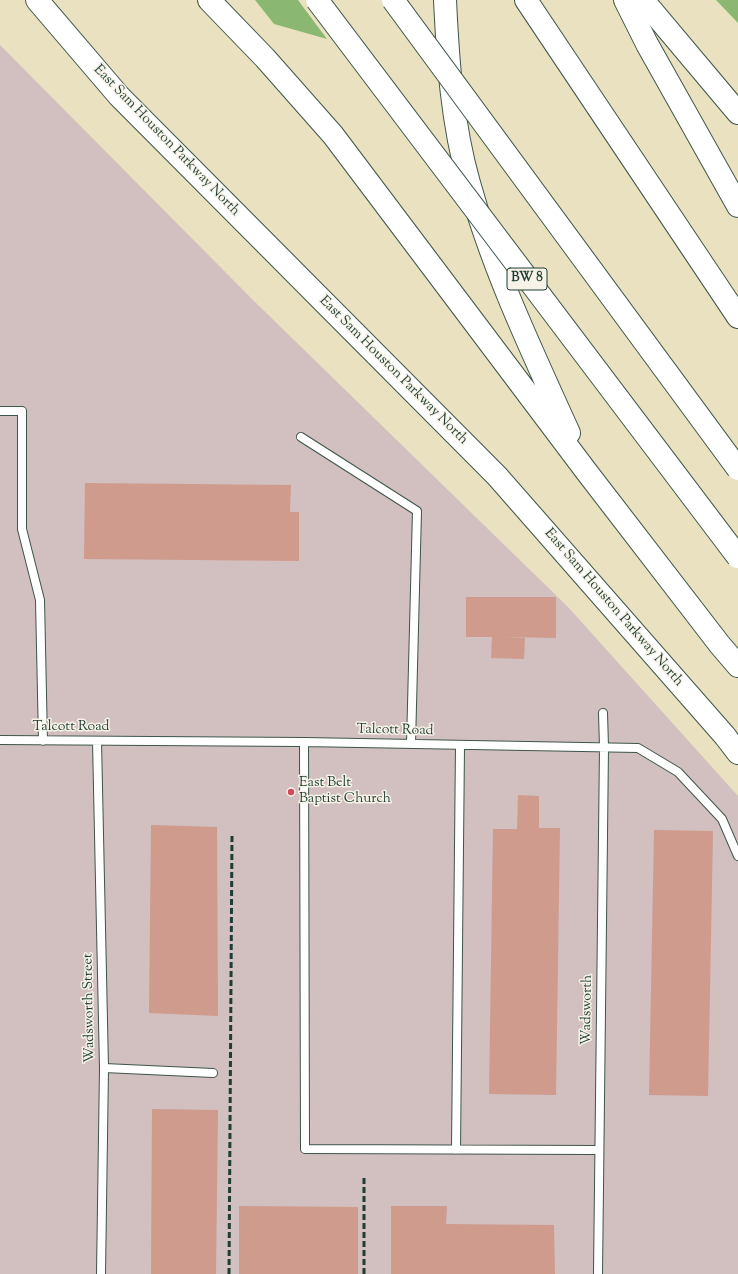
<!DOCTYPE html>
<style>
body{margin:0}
canvas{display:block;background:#eae1c1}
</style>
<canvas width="738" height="1274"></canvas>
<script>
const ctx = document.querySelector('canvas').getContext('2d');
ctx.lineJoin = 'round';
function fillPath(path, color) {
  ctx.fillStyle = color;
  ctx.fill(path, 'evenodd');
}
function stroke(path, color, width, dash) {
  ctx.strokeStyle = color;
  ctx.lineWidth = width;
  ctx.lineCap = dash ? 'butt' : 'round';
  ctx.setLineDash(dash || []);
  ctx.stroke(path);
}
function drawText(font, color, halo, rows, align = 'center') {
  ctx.font = font + ' "Sorts Mill Goudy",serif';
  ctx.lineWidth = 3;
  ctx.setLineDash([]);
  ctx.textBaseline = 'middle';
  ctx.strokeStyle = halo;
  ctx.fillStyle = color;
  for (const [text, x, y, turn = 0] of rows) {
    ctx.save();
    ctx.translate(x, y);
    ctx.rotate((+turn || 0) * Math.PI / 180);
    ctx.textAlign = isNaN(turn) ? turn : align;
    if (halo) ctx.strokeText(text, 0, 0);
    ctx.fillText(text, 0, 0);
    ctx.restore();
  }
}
fillPath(new Path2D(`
 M0,45L254,301L568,607L738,796V1274H0Z`), '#d2bfbf');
fillPath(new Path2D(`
 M255,0H298L327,39L274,24Z
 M716,0H738V23Z`), '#8ab872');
fillPath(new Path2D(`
 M85,483L291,485L290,512H299V561L84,559Z
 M466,597H556V638L504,637L525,638L524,659L491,658L492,637H466Z
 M518,795L539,796V828H560L556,1095L489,1094L493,829H517Z
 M151,825L217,827L218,1016L149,1013Z
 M654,830L713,831L708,1096L649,1095Z
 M152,1109L218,1110L216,1274H151Z
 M239,1206L358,1207V1274H239Z
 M391,1206H447L446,1224L554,1225L555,1274H391Z`), '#ce9b8d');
const service = new Path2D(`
 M0,411H22V529L40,600L43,741
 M301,437L417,511L411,744
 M0,740L304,742L638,748L678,772L722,819L738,856
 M97,741L104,1068L101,1274
 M304,742L305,1149L599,1150
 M104,1068L213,1073
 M456,1150L460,745
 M598,1274L604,747L603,713`);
const secondary = new Path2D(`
 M37,0L119,96L497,476L725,736L738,753
 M643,0L738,113`);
const motorway = new Path2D(`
 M209,0L265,58L333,135L586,471L720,645L738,666
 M445,0C448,62 452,123 469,183C493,270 532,351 569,433
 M526,0L738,317
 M625,0L647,44L738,206`);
stroke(service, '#3d5649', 10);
stroke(secondary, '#3d5649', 24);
stroke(motorway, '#3d5649', 24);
stroke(service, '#fff', 8);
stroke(secondary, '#fff', 22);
stroke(motorway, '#fff', 22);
stroke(new Path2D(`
 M229,1274L232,835
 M364,1274V1176`), '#1f3d34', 3, [6, 3]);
const motorwayBridge = new Path2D(`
 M317,0L738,557
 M393,0L738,469`);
stroke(motorwayBridge, '#3d5649', 24, []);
stroke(motorwayBridge, '#fff', 22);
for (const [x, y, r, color] of [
 [291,792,4,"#d1495b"]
]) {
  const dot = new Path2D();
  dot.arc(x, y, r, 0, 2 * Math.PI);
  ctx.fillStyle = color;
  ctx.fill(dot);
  stroke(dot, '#f7f3e8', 1.5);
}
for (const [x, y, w] of [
 [527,279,40]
]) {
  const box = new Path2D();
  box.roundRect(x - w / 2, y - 11, w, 22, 3);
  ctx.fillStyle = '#f7f3e8';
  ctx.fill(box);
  stroke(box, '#1f3d34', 1);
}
drawText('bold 13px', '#1f3d34', null, [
 ["BW 8",527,279]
]);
drawText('14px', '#1f3d34', '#f7f3e8', [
 ["East Sam Houston Parkway North",166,141,46],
 ["East Sam Houston Parkway North",393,371,45],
 ["East Sam Houston Parkway North",613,608,49],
 ["Talcott Road",71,728],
 ["Talcott Road",395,731,1],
 ["Wadsworth Street",90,1008,-91],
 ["Wadsworth",588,1010,-89]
]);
drawText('14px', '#1f3d34', '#f7f3e8', [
 ["East Belt",299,784],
 ["Baptist Church",299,800]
], 'left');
</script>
